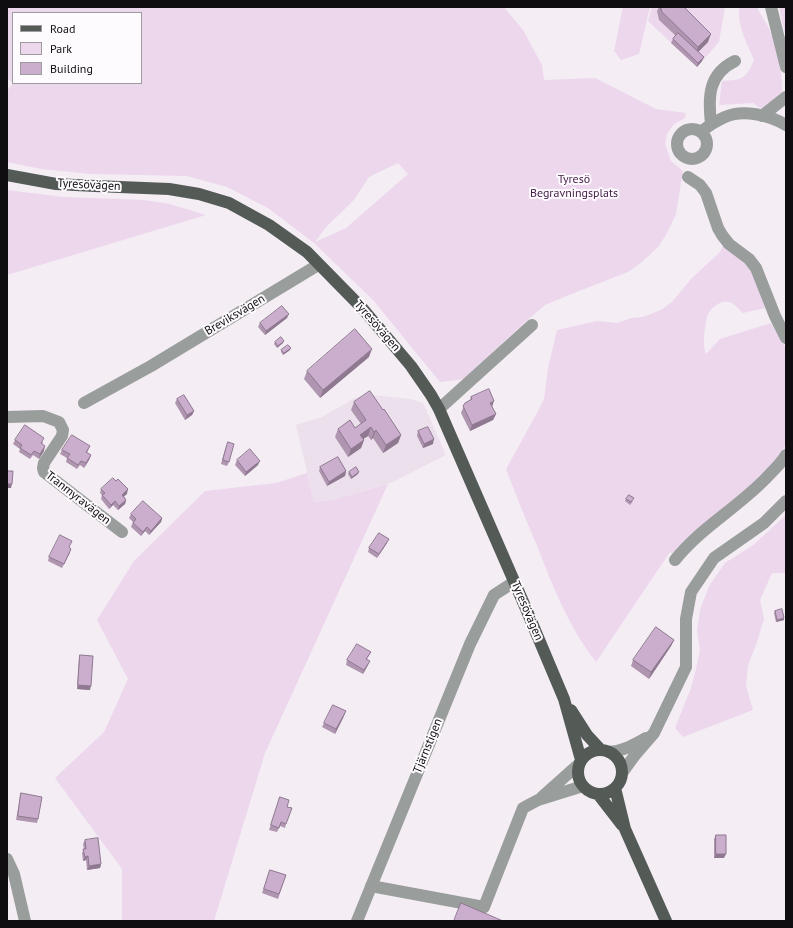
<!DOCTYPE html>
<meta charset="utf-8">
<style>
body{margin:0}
#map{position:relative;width:793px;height:928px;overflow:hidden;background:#f4edf4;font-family:"PT Sans",sans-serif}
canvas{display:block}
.frame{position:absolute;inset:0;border:8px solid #0f0d0f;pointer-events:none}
.legend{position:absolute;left:12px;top:12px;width:130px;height:72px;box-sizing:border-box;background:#fefbfe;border:1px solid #9e9c9e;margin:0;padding:5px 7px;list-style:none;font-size:12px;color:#0f0d0f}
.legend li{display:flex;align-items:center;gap:8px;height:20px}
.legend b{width:20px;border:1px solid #9e9c9e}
</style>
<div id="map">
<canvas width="793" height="928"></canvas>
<div class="frame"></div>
<ul class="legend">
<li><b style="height:5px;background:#545b57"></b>Road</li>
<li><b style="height:11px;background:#ecd7ed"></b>Park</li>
<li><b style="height:11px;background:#cbadcd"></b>Building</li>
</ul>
</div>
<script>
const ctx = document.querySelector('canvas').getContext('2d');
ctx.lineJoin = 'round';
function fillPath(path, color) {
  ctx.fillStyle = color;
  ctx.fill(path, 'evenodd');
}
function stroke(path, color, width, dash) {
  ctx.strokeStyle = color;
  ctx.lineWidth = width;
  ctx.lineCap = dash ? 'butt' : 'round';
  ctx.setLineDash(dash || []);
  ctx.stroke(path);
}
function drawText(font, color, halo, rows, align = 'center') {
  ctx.font = font + ' "PT Sans",sans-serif';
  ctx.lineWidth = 4;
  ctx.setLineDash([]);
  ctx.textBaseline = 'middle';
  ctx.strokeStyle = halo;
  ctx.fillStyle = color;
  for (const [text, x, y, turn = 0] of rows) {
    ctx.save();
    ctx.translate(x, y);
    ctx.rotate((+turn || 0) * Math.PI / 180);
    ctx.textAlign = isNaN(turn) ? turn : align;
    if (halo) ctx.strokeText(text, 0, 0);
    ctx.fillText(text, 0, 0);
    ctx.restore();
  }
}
fillPath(new Path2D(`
 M373,395L410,399L423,403L446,455L391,483L332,500L314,502L296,425L322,417L355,398Z`), '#ece0ec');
fillPath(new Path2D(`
 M7,7H504L523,30L542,65L544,80L595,78L656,109L686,113L685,118L674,124L667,134L665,144L671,161L683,171L676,214L667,233L659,246L641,263L628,272L574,293L545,305L524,323L464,379L440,382L373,300L314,243L268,208L227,187L187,176L92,174L41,169L7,162V91L13,83L7,78ZM13,13H141V83H13ZM398,163L408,174L346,228L315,242L326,227L354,200L369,177Z
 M623,7H650L639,54L621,60L614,51Z
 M652,7H725L719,42L697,67L648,21Z
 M739,7H757C760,15 766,21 769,29C779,49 782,71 782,92L763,110L753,103L719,105L722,81C743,80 746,79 754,60C747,44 737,25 739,7Z
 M779,7H786V38Z
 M7,190L64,197L144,200L170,204L206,215L7,275Z
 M724,243C736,255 750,265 757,281C760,290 761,299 765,308L743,313C738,309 735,303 728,302C720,300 709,309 707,317C705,326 702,346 706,354L720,339L771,323L786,349V444L776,462L674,555L670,552L596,662C570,629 553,588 538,548C527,522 516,496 506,469L537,413L544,399L548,368L557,330L597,321L617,323L631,318L643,317L661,310L672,302L692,278L720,252Z
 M307,473L314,502L332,500L388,484L265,753L214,921H122V869L55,778L104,732L128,679L97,620L134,561L205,491L276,483Z
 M786,515V573H772L760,600L764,619L756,645L748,665L746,686L753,710L683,737L675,728L691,688L696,669L700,650L697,630L700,610L709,586L725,563L752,546Z`), '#ecd7ed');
stroke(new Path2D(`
 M771,7L786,67
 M762,116L786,97
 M711,124C708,97 708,74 735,61
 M677 144a15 15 0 1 1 30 0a15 15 0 1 1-30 0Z
 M701,132C708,126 716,121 725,117C743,109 769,115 786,125
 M688,177L700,185L706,193L718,228L722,235L729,244L749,259L756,268L775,316L786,338
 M84,403L151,366L318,265
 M439,409L532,325
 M7,417L43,416L59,422L63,430L62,436L44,463L43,468L44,472L122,532
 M675,560C702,526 741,506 770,474C776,468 782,462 786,455
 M609,752C623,751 634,745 646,738
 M622,773L635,755L654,733L686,667V619L691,592L714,558L764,523L786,501
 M542,797L579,764
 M7,859L14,874L25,921
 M371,886L484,907L523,808L538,800L583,786
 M357,921L470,644L494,595L514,582`), '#999d9b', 12);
stroke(new Path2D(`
 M7,175L56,184L95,186L169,189L199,194L229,203L269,225L307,252L363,309L411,366L431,395L439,409L524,604L564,699L581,760
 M571,710L587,735L601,750
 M578 772a22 22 0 1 1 44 0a22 22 0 1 1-44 0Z
 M615,788L625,829L666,921
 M598,794L622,825`), '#545b57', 12);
fillPath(new Path2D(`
 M659,7H684L708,42L698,52L702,61L697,67L671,43L673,39L676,36L659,20L657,11Z
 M287,318L265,335L258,327L260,323Z
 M275,342L283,343L277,348L274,344Z
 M281,350H290L283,355L281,352Z
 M369,357L320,398L304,379L307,371Z
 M471,397L492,407L496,414L493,420L470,431L461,413L465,403L470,400Z
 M177,399L194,411L192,415L185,420L175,403Z
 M354,402L383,410L401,435L398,443L383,453L373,438L371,440L368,436L363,439L364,440L361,448L348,457L335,437L338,429L355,428L361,424L351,410Z
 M418,431L433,444L423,448L417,436Z
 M15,440L43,442L42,444L44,451L39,459L33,455L30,459L19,452L20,449L13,444Z
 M90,446L87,453L91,455L89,460L84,468L80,465L77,469L66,462L67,458L60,454L62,450Z
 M226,446L229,462L227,466L221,464Z
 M237,460L258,465L245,476L235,465Z
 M320,467L346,471L345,476L327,486L319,471Z
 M349,472L358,474L351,479L348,474Z
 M101,489L127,494L124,496L126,500L125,504L118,510L113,505L109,509L101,499L102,495L100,493Z
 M626,499L633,501L630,505L625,501Z
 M131,514L162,518L161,522L149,535L145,531L141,536L131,527L133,522L129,518Z
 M387,543L377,558L368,552L369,548Z
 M69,548L70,553L62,568L48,561L49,557Z
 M775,611L784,620L776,622L774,613Z
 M674,640L671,646L649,679L631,666L633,660Z
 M371,652L367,659L368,665L363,674L346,665L347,660Z
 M80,655L90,690L77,689L79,659Z
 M344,716L335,734L322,727L324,723Z
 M21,793L38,819L37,823L16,820L20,798Z
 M280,797L287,807L286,824L285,828L280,826L277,832L269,830Z
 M716,835L724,858H714V839Z
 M85,840L101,864L100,868L87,870L86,860L83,861L82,853L84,849L83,844Z
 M270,870L286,875L278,899L262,893Z`), '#af95b0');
fillPath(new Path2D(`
 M711,34L708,42L695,55L698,47Z
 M704,57L702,61L697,67L698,63Z
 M289,314L287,318L265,335L266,331Z
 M284,341L283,343L277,348L278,346Z
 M291,348L290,350L283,355L284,353Z
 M372,349L369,357L320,398L323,390Z
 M494,401L492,407L490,403Z
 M194,411L192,415L185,420L187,415Z
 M496,414L493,420L470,431L472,425Z
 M371,427L368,436L357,443L360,435Z
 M376,430L373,438L371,440L374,432Z
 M401,435L398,443L383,453L386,445Z
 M434,439L433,444L423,448L424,444Z
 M364,440L361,448L348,457L351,449Z
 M45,446L44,451L39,459L40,454Z
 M91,455L89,460L84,468L86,463Z
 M260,461L258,465L245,476L246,472Z
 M346,471L345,476L327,486L329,482Z
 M359,472L358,474L351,479L352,477Z
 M7,484H12L11,488H7Z
 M128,489L127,494L121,499L122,495Z
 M126,500L125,504L118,510L119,506Z
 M115,501L113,505L109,509L111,505Z
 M162,518L161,522L149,535L151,531Z
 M147,527L145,531L141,536L143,532Z
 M389,539L387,543L377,558L379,554Z
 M784,618V620L776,622L777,620Z
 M674,640L671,646L649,679L651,672Z
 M370,661L368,665L363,674L364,670Z
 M78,685L91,686L90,690L77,689Z
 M346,711L344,716L335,734L336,729Z
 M716,854H726L724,858H714Z
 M88,856L86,860L83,861L85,857Z
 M101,864L100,868L87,870L89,866Z`), '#8e7990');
const building = new Path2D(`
 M661,7H684L711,34L698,47L662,12Z
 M678,33L704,57L698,63L673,39Z
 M282,306L289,314L266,331L260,323Z
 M355,329L372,349L323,390L307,371Z
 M281,337L284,341L278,346L275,342Z
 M288,345L291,348L284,353L281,350Z
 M489,389L494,401L490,403L496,414L472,425L463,406L465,403L472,399L471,397Z
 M370,391L383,410L384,409L401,435L386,445L376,430L374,432L371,427L360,435L364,440L351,449L338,429L350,420L355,428L366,420L354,402Z
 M184,395L194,411L187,415L177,399Z
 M25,425L44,438L41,443L45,446L40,454L34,451L31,455L20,448L22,445L15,440Z
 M428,427L434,439L424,444L418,431Z
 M72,435L90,446L86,452L91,455L86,463L81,461L78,465L67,458L70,454L62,450Z
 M228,442L234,444L229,462L223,460Z
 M250,449L260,461L246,472L237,460Z
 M338,457L346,471L329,482L320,467Z
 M356,467L359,472L352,477L349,472Z
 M7,471H13L12,484H7Z
 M113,478L116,481L118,479L128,489L122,495L126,500L119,506L115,501L111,505L102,495L105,493L101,489Z
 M629,495L634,498L631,502L626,499Z
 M143,501L162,518L151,531L147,527L143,532L133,523L136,519L131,514Z
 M379,533L389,539L379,554L369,548Z
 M60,535L72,541L69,547L71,549L64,564L49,557Z
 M782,609L784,618L777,620L775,611Z
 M656,627L674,640L651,672L633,660Z
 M357,644L371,652L366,659L370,661L364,670L347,660Z
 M80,655L93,656L91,686L78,685Z
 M333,705L346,711L336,729L324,723Z
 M21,793L42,797L38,819L18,816Z
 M280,797L289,800L287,807L292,808L286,824L281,822L279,828L271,825Z
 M716,835H726V854H716Z
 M98,838L101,864L89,866L88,856L85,857L83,849H86L85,840Z
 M270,870L286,875L279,894L264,889Z
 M461,903L503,921H454Z`);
fillPath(building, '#cbadcd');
stroke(building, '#8e7990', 1);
drawText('12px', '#431d47', '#fefbfe', [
 ["Tyresö",574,180],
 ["Begravningsplats",574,194]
]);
drawText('12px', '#0f0d0f', '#fefbfe', [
 ["Tyresövägen",89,185,3],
 ["Breviksvägen",235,315,-31],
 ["Tyresövägen",377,326,49],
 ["Tranmyravägen",78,498,38],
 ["Tyresövägen",527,611,67],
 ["Tjärnstigen",428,746,-68]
]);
</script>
